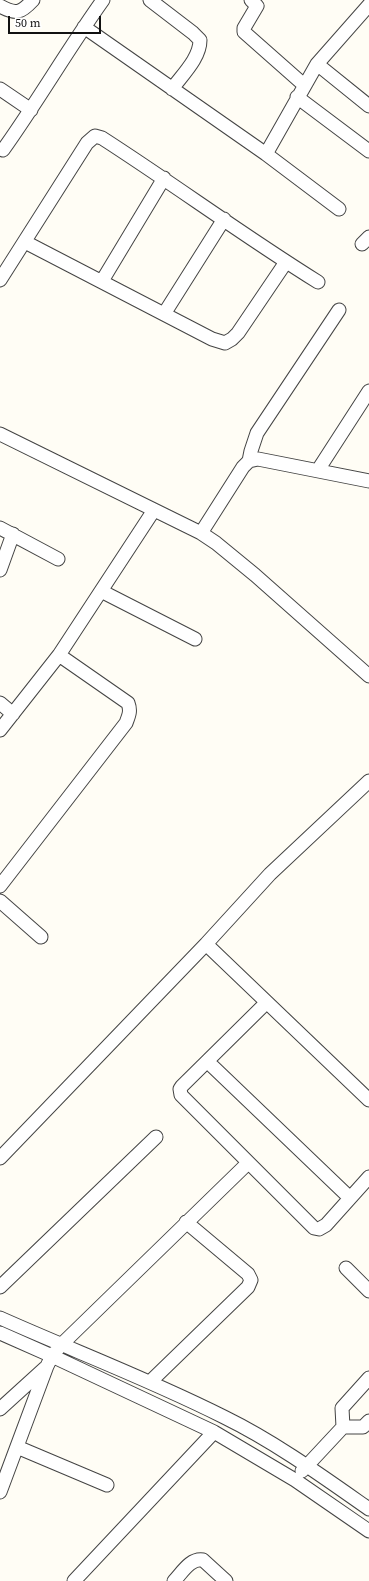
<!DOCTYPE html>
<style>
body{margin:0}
#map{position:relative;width:369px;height:1581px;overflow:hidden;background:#fffdf5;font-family:"Source Serif 4",serif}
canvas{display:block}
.scale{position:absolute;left:8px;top:16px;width:93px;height:18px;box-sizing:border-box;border:2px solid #111;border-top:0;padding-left:5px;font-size:12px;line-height:14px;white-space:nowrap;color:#111;-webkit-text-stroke:3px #fff;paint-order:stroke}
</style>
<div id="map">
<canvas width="369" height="1581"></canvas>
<div class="scale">50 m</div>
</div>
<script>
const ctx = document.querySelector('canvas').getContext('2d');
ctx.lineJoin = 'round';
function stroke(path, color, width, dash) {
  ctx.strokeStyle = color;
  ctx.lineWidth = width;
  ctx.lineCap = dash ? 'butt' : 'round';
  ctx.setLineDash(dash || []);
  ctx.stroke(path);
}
const street = new Path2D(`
 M150,0L193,33L200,40C200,58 183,74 172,89
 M251,0L257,6L244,28V32L304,85
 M0,6C16,15 21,13 33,0
 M84,27L266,154L339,209
 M317,64L369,106
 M0,89L31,110
 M297,97L369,151
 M3,150C38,101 68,49 103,0
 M266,154L317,64L369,5
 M25,242L212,339L225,343L232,339L238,333L286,262
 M362,244L369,237
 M0,280L87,143L95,136L102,138C175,185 244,236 318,282
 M102,281L164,178
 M164,314L224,219
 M0,434L201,533L216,543L255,575L369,676
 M249,461L251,451L257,433L339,310
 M318,470L369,391
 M0,528L58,559
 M201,533L243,467L249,461L258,459L369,481
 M0,570L13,534
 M101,591L195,639
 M0,703L13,714
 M0,730L59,655L154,510
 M0,886L126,723C129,715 131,711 128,703L59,655
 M0,901L41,937
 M206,944L369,1100
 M266,1003L182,1086L180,1089L181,1095L314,1228L319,1229L326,1225L369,1177
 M208,1062L350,1198
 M0,1158L206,944L270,874L369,781
 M346,1268L369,1291
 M0,1287L156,1137
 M0,1318C74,1351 151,1380 224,1417C275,1442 322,1476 369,1509
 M0,1333L52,1356L214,1432L295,1480L369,1531
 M150,1382L248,1287L251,1280L248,1274L186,1222
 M0,1409L45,1368
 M343,1427L342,1408L369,1378
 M17,1447L107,1485
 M302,1471L343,1427H363L369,1421
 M0,1492L47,1366L52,1356L61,1345L248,1163
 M74,1581L214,1432
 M174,1581C182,1573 190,1558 203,1560L226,1581`);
stroke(street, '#444', 15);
stroke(street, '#fff', 13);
</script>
